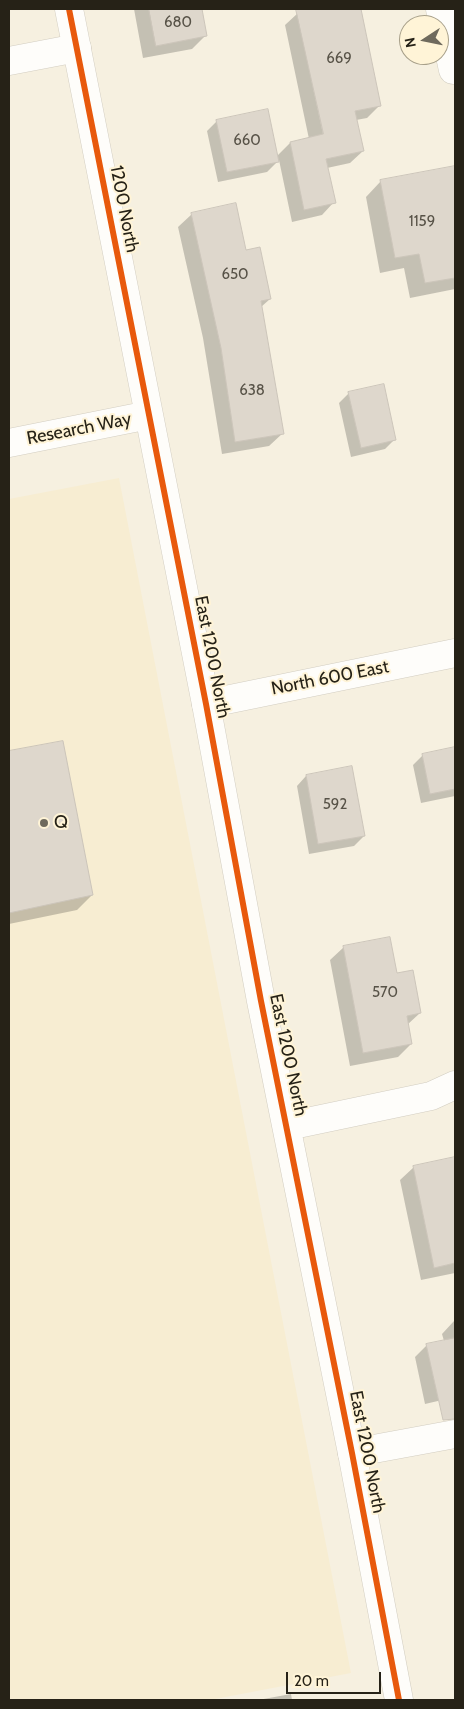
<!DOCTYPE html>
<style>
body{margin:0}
#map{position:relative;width:464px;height:1709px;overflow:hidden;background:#f6f0e0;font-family:Cabin,sans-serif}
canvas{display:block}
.frame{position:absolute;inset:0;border:10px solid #262217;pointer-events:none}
.north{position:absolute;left:399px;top:15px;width:50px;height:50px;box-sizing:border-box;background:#fff4d7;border:1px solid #a8a08a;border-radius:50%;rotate:259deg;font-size:14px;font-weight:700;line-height:20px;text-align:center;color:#262217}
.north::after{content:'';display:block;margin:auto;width:18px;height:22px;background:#6f6a5d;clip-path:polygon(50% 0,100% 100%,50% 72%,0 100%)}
.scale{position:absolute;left:286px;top:1672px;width:95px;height:22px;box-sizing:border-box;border:2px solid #262217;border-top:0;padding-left:6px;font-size:15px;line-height:18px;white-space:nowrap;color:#262217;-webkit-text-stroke:4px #fff4d7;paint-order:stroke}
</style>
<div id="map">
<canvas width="464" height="1709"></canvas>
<div class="frame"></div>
<div class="north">N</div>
<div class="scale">20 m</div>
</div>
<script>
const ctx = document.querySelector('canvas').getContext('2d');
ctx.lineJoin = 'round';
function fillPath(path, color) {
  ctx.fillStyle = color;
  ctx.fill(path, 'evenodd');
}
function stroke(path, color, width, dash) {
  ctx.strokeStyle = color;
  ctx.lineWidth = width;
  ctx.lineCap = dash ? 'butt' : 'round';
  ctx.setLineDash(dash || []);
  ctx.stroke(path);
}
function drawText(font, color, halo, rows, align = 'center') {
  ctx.font = font + ' Cabin,sans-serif';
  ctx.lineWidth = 4;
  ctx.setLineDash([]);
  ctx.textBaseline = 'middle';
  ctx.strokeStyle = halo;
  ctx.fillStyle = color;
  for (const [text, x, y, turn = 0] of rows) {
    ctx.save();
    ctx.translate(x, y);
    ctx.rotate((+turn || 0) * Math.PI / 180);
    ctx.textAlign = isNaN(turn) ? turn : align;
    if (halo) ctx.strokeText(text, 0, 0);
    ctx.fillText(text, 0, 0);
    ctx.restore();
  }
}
fillPath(new Path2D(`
 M119,478L351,1673L210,1700H9V499Z`), '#f7edd2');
fillPath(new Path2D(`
 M134,9H200L205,36L192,49L143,58Z
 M315,9H359L380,105L367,118L356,120L363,151L350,163L327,168L334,202L322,215L292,222L279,160L267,172L218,182L207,131L217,121L276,157L290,143L309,139L285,25L298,13Z
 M455,167V289L410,298L404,268L380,273L366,197L381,181Z
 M192,214L245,252L270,299L261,307L283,433L269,446L222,454L203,338L178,227Z
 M349,393L395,439L385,449L351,457L339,403Z
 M62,742L92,895L77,910L9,924V752Z
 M455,749V796L421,803L413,765L423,755Z
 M306,776L364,836L354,846L309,854L297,786Z
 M344,947L396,974L420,1013L407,1025L411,1044L398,1057L350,1066L330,960Z
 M455,1159V1273L421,1280L400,1180L414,1167Z
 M454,1321L455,1397L425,1404L415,1357L427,1345L444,1341L442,1334Z
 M291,1694L292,1700H258Z`), '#0003');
const building = new Path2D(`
 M149,9H202L207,36L156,46Z
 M296,9H361L381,106L355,111L364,151L326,159L336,203L304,210L290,142L323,134Z
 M268,109L279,162L227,172L216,120Z
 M455,166V278L425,283L419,254L395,258L380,180Z
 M236,203L246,250L260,247L271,299L261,301L284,434L235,442L221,348L191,213Z
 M384,384L396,440L361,448L348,392Z
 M63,741L93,895L9,913V751Z
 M455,747V789L430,794L422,754Z
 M352,766L365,836L318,844L306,775Z
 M390,937L397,973L413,970L421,1013L407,1016L412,1044L363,1053L343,946Z
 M455,1157V1263L434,1268L413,1166Z
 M455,1338V1419L443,1420L426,1344Z`);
fillPath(building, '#ded7cc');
stroke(building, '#ccc5ba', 1);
const minor = new Path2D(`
 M440,9L453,70H455
 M9,61L77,48
 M206,704L455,653
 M288,1126L431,1096L455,1085
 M352,1453L455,1434`);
const tertiary = new Path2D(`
 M69,9L206,704L261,1001L352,1453L399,1700
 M9,443L149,415`);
stroke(minor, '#d2cdc1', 29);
stroke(tertiary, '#d2cdc1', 29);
stroke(minor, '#fefdfa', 28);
stroke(tertiary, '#fefdfa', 28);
stroke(new Path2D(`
 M69,9L206,704L261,1001L352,1453L399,1700`), '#e8590c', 6);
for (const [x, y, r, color] of [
 [44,823,5,"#6f6a5d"]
]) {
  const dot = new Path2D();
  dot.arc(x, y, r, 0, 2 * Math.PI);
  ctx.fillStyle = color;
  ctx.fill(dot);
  stroke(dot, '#fff4d7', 2);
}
drawText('15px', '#575247', null, [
 ["680",178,23],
 ["669",339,59],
 ["660",247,141],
 ["1159",422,222],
 ["650",235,275],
 ["638",252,391],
 ["592",335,805],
 ["570",385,993]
]);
drawText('18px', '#262217', '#fff4d7', [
 ["1200 North",124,209,79],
 ["Research Way",79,429,-11],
 ["East 1200 North",212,657,79],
 ["North 600 East",330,678,-11],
 ["East 1200 North",288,1055,78],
 ["East 1200 North",367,1452,79]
]);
drawText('18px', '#262217', '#fff4d7', [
 ["Q",54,823]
], 'left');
</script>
